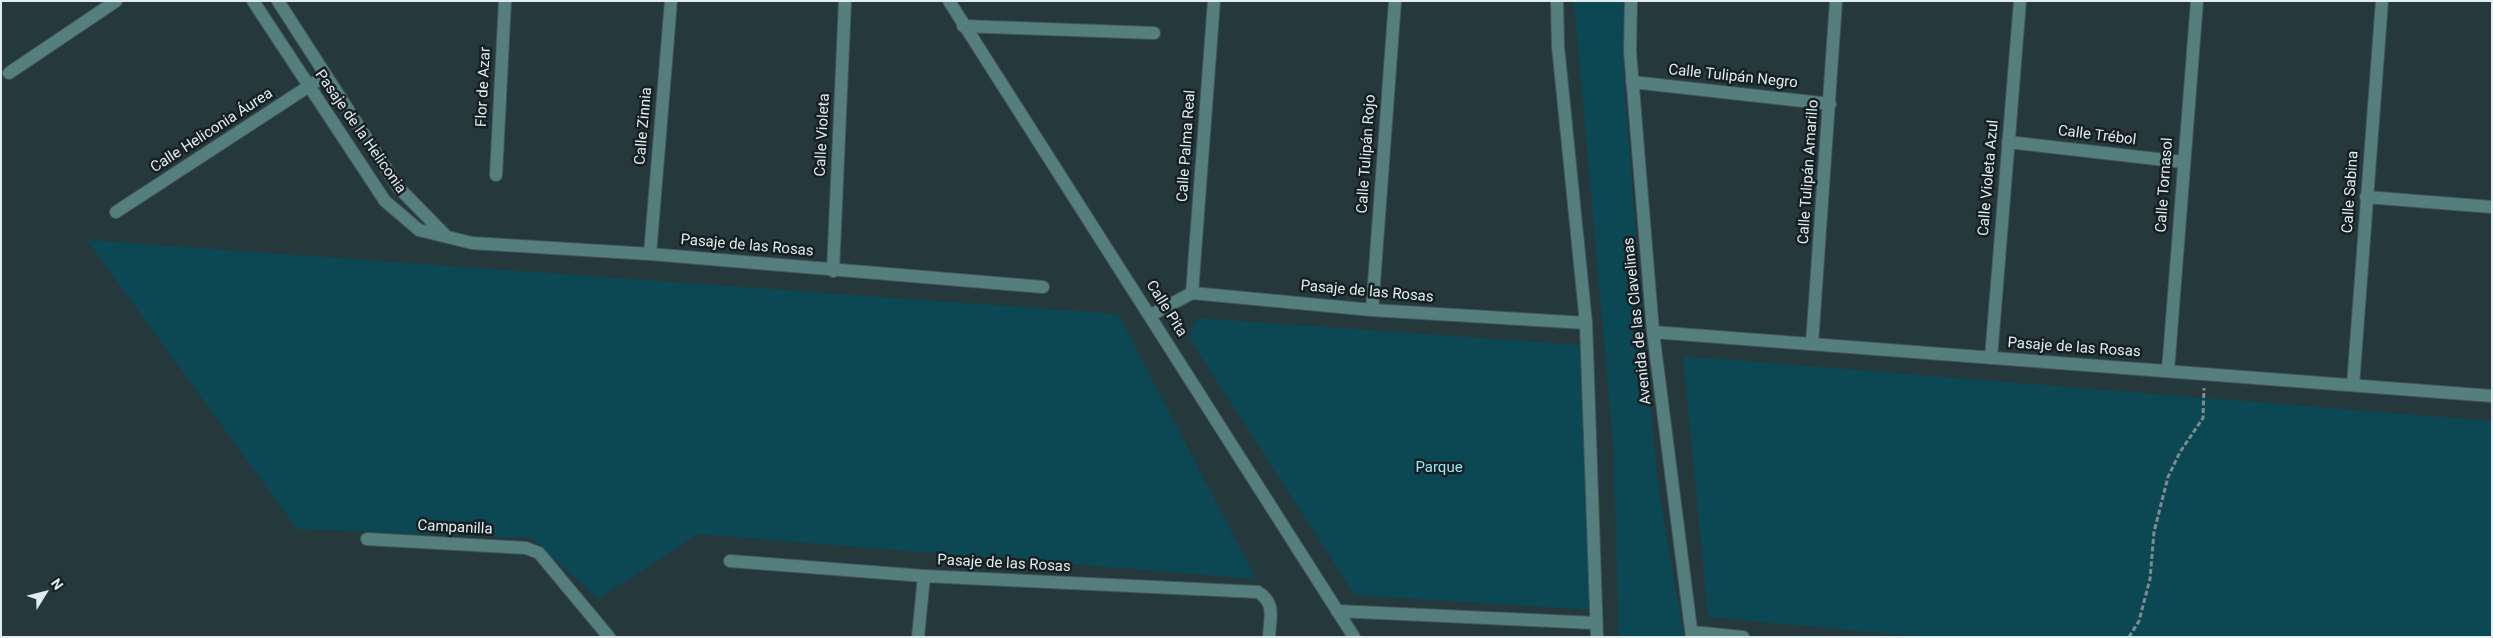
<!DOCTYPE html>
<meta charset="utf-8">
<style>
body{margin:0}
#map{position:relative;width:2493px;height:638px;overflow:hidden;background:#25393d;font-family:Roboto,sans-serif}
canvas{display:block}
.frame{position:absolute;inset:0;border:2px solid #e0ecef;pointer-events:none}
.north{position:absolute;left:20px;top:568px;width:50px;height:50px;-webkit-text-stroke:4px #161f21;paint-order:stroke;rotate:54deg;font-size:14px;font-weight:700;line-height:20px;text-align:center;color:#e0ecef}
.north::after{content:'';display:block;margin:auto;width:18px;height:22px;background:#e0ecef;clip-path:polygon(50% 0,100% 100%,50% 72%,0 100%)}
</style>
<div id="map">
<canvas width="2493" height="638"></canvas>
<div class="frame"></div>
<div class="north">N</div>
</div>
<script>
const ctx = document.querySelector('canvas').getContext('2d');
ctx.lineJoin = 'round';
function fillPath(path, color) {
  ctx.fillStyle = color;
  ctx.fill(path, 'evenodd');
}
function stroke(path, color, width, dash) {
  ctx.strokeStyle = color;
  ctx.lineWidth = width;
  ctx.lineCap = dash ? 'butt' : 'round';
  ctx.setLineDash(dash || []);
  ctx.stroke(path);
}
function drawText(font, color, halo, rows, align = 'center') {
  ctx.font = font + ' Roboto,sans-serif';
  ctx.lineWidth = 5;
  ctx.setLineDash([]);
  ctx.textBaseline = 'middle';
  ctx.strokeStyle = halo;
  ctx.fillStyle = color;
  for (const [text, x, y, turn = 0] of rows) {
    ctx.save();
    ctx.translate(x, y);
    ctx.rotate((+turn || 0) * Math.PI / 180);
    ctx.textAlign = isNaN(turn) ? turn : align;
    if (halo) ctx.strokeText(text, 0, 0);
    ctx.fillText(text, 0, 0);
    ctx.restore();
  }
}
fillPath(new Path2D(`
 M1574,1H1625L1624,84L1644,341L1658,485L1684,637H1619L1613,443Z
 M87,240L1118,314L1256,579L698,534L598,599L532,538L297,529Z
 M1198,318L1581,345L1594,610L1355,595L1191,341V329Z
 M1683,356L2492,421V637H1925L1708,617Z`), '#0b4853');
const minor = new Path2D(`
 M253,1L385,201L419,230L472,243L650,254L1043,287
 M278,1L398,187L447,237
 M949,1L1354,637
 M1557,1L1558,46L1586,323L1597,637
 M1631,1L1630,51L1653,332L1692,637
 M963,26L1154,33
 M9,73L116,1
 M1632,82L1830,104
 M2008,142L2183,162
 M496,175L505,1
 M2366,197L2492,207
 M116,212L326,75
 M650,254L671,1
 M833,271L845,1
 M1192,293L1214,1
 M1372,310L1395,1
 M1151,315L1192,293L1372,310L1586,323
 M1653,332L2492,396
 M1812,344L1836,1
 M1991,358L2020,1
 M2168,371L2197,1
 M2353,385L2382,1
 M367,539L526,548L539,553L609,637
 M730,561L924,576L1258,592C1276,603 1270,618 1269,637
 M1337,611L1596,623
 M1692,632L1743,637
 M918,637L924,576`);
stroke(minor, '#435659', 14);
stroke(new Path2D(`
 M2129,637L2139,621L2150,579L2154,532L2168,477L2180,452L2203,418L2204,388`), '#7b8b8f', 3, [5, 2.5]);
stroke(minor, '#547f7e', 12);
drawText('15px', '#e0ecef', '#161f21', [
 ["Calle Tulipán Negro",1733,77,6],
 ["Flor de Azar",484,87,-87],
 ["Calle Zinnia",644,126,-85],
 ["Calle Heliconia Áurea",212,131,-33],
 ["Pasaje de la Heliconia",360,132,55],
 ["Calle Violeta",823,135,-87],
 ["Calle Trébol",2097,136,7],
 ["Calle Palma Real",1187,146,-86],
 ["Calle Tulipán Rojo",1367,154,-86],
 ["Calle Tulipán Amarillo",1809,172,-86],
 ["Calle Violeta Azul",1989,178,-85],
 ["Calle Tornasol",2165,185,-86],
 ["Calle Sabina",2351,192,-86],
 ["Pasaje de las Rosas",747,246,5],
 ["Pasaje de las Rosas",1367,292,5],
 ["Calle Pita",1166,309,58],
 ["Avenida de las Clavelinas",1638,321,-96],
 ["Pasaje de las Rosas",2074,348,4],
 ["Campanilla",455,528,3],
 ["Pasaje de las Rosas",1004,564,3]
]);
drawText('15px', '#98e7f8', '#161f21', [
 ["Parque",1439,468]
]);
</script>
